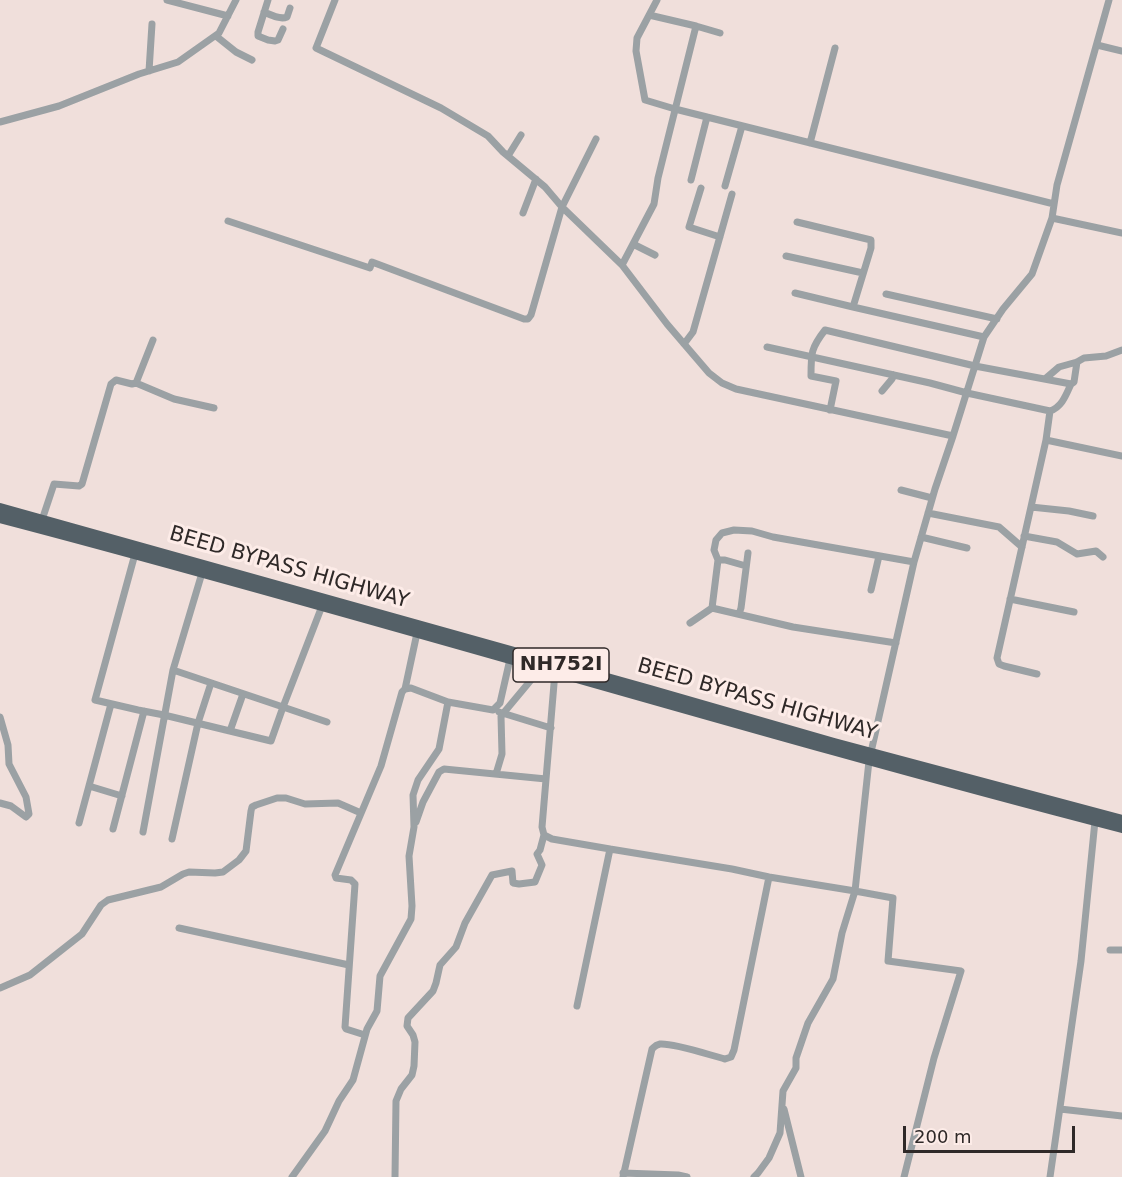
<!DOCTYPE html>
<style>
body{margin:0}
#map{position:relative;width:1122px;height:1177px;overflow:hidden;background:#f0dfdb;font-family:"DejaVu Sans",sans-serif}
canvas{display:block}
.scale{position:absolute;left:903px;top:1126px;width:172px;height:27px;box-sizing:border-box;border:3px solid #2f2928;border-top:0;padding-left:8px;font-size:18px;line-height:21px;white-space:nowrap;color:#2f2928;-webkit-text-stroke:4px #fdece8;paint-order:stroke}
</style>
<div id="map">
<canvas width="1122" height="1177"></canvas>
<div class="scale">200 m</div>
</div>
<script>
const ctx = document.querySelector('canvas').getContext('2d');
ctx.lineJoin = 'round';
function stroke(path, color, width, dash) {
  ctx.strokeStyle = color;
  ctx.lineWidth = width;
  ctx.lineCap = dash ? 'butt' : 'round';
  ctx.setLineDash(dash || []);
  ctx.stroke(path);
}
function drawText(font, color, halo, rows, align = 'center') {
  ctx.font = font + ' "DejaVu Sans",sans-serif';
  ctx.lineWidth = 6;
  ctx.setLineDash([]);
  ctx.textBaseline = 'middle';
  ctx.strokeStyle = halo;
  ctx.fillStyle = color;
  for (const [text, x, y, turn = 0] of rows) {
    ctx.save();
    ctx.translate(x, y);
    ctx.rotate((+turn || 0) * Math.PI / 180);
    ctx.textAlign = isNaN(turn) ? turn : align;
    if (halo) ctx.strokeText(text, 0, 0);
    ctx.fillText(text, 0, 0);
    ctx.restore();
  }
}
stroke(new Path2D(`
 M167,0L228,16
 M268,0L258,32V36L268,40L275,41L278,40L283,29
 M335,0L316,48L441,108L488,136L503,152L545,187L562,207L622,265L667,324L709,373L722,383L736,389L953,436
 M657,0L637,38L636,51L645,100L675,109L1054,204
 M264,12C271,15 280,20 287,17L290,8
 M696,26L720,33
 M216,36L236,52L252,60
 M1097,45L1122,51
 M149,71L152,24
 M0,122L59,106L139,74L178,62L219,33L236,0
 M810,143L835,48
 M508,156L521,135
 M691,180L707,117
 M725,186L742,126
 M701,188L689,227L720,237
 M523,213L536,179
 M1052,218L1122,233
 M228,221L370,268L372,262L524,319H528L531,315L562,207L596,139
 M797,222L871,240V248L853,307
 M633,244L655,255
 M786,256L863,273
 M622,265L654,204L658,178L696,26L649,15
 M795,293L853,307L984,337
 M886,294L997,319
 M684,344L693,332L732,194
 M767,347L930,383L967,393L1050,411L1046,440L997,658L999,664L1004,666L1037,674
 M1045,379L1059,367L1077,362L1084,358L1106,356L1122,350
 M136,383L174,399L214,408
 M1071,384L1074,382L1077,362
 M882,391L892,379L894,375
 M830,410L836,381L811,376C811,353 811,348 825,330L975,366L1071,384C1066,395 1062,407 1050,411
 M1046,440L1122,456
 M901,490L932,498
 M1031,507L1069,511L1093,516
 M928,513L999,527L1022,547
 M42,520L54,484L79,486L82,484L111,384L116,380L132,384L136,383L153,340
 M1024,536L1057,542L1077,554L1096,551L1103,557
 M921,537L967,548
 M135,554L95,700L138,710L164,715L271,741L283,707L173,670
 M718,560H725L746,566
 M871,590L879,556
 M1010,599L1074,612
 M322,606L283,707L327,722
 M712,608L718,560L714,550L716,540L722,533L734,530L752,531L773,537L914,562
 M739,614L741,608L748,553
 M690,623L712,608L793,627L896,643
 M555,672L542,827L544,835L552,839L610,849L732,869L769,877L855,891L842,933L833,979L808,1023L796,1058V1068L783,1091L780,1133L769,1158L758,1173L754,1177
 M405,689L417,633
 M499,712L551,728
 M0,717L8,745L9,764L26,797L29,814L26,817L11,806L0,803
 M230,731L243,694
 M496,774L502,754L501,716L541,668
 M89,786L122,796
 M416,822L423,802L439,772L444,769L546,779
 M79,823L111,704
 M113,829L144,711
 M143,832L173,670L202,573
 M172,839L198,723L211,683
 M179,928L349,965
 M1110,950H1122
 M0,988L30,975L82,934L101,905L108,900L161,887L183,874L189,872L215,873L223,872L239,860L246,851L251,811L252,807L256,805L277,798H286L305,804L338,803L361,813
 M577,1006L610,849
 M365,1035L346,1029L345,1027L355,884L351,880L336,878L335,875L381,766L402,692L405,689L411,688L448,702
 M784,1109L801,1177
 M1060,1109L1122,1116
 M623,1173L678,1175L687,1177
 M292,1177L325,1131L339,1101L353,1080L367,1029L377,1011L380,976L411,919L412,906L409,856L414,827L413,795L418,780L439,749L448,702L493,710L500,703L510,659
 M395,1177L396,1101L401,1089L412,1075L414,1066L415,1042L413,1035L407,1026L408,1018L433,991L436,983L440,965L456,947L465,923L492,875L512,871L513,883L519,884L535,882L542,865L537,854L540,850L544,835
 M623,1177L652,1049C655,1046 655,1045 660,1044C675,1043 709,1055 725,1059L731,1057L734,1050L769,877
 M904,1177L934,1058L961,971L888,961L893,898L855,891L869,761L914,562L935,489L953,436L984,337L1003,309L1032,274L1052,218L1057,185L1109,0
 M1050,1177L1081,961L1095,821`), '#9ba1a4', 7);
stroke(new Path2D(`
 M0,508L650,690L834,743L1122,820
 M0,518C375,616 746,731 1122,828`), '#546067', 10);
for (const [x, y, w] of [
 [561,665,96]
]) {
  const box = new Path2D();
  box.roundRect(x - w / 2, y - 17, w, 34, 4.5);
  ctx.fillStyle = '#fdece8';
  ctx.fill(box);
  stroke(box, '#2f2928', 1.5);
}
drawText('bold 20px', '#2f2928', null, [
 ["NH752I",561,665]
]);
drawText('21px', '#2f2928', '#fdece8', [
 ["BEED BYPASS HIGHWAY",289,568,16],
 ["BEED BYPASS HIGHWAY",757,700,16]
]);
</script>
